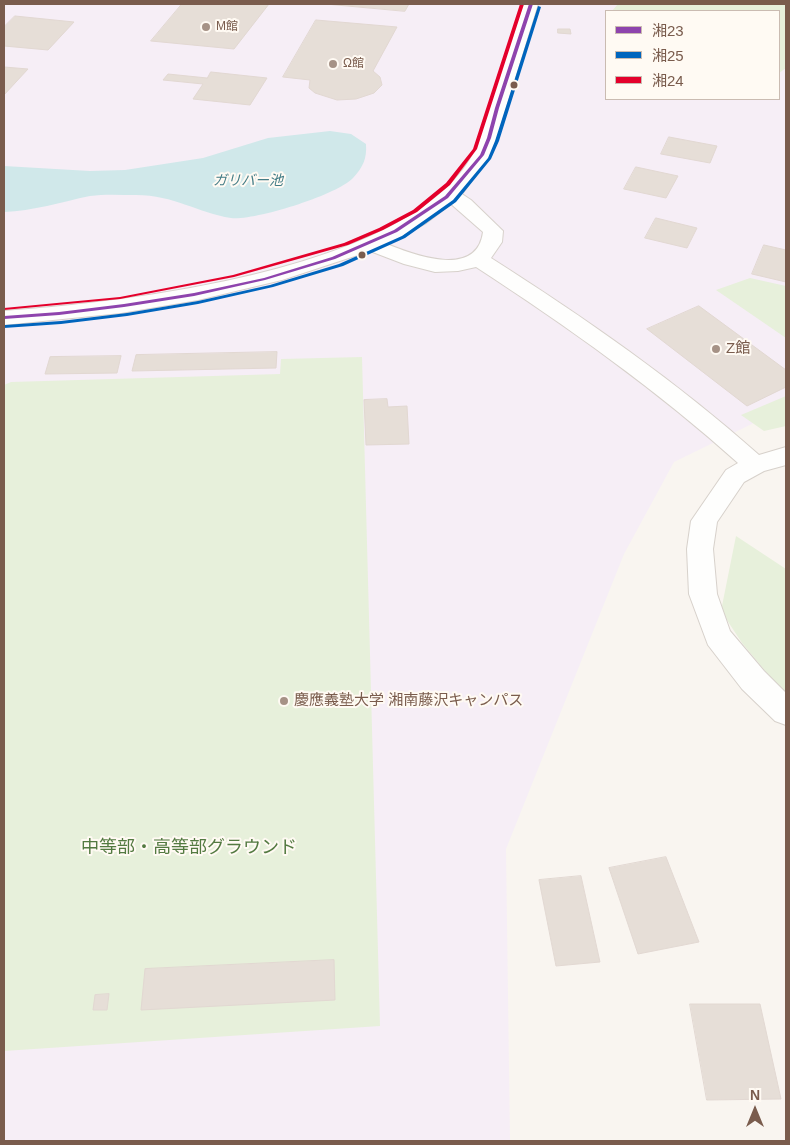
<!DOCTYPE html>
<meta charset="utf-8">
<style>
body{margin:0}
#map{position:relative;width:790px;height:1145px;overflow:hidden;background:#f9f5f0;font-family:Arial,"Noto Sans JP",sans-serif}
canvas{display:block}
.frame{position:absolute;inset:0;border:5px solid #7a5c4d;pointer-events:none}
.legend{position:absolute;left:605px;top:10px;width:175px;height:90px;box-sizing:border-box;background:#fffaf3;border:1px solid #cabbb1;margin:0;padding:6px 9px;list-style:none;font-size:15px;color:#7a5c4d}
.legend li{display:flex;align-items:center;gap:10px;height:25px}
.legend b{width:25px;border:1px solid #cabbb1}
.north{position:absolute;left:730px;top:1085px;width:50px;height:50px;-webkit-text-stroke:4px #fffaf3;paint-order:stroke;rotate:0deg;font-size:14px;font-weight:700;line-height:20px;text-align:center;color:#7a5c4d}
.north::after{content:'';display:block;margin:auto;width:18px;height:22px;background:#7a5c4d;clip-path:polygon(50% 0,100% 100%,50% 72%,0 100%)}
</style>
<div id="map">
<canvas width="790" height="1145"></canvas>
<div class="frame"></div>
<ul class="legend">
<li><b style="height:6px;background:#8e44ad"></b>湘23</li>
<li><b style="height:6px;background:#0065bd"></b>湘25</li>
<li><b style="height:6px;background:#e4002b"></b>湘24</li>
</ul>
<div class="north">N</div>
</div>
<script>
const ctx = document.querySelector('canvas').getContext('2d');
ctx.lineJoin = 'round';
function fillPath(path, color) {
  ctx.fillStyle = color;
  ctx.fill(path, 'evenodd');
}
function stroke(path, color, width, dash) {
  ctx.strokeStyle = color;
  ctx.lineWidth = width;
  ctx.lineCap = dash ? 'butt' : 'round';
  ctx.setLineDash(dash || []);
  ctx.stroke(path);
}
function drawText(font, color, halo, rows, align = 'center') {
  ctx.font = font + ' Arial,"Noto Sans JP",sans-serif';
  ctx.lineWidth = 4;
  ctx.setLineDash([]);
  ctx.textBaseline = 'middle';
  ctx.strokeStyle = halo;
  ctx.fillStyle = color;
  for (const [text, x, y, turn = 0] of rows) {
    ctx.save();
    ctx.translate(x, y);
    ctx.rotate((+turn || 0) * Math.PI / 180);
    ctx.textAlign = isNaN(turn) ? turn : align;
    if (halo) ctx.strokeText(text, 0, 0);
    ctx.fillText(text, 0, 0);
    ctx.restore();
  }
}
fillPath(new Path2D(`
 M4,4H786V413L762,419L674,462L624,554L506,849L510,1141H4ZM606,11H779V99H606Z`), '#f6eef6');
fillPath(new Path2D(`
 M618,4H786V68L779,73V11H612Z
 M750,278L786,286V338L716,290Z
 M362,357L380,1026L4,1051V385L11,382L280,374L281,359Z
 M786,396V426L764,431L741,415Z
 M736,536L786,569V696L742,643L721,611Z`), '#e7f0db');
fillPath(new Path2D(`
 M330,131L351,134L366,144C367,159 363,167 353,178C337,195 254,221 231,218C198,213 174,195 136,195C121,195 104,194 90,196C61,202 33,211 4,212V166L90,171L125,170L203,158L268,138Z`), '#d0e8ea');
const building = new Path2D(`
 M182,4H269L234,49L151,41Z
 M326,4H409L405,11Z
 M15,16L74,22L48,50L4,46V27Z
 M316,20L397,27L373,71L380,77L382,85L374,93L356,99L337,100L315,93L309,88L310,80L283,77Z
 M558,29H570L571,34L558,33Z
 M4,67L28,69L4,95Z
 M211,72L267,78L250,105L193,99L203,84L163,80L168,74L207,78Z
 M669,137L717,146L710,163L661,154Z
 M636,167L678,176L666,198L624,189Z
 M656,218L697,228L687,248L645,238Z
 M764,245L786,250V282L752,274Z
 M699,306L786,370V387L747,406L647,329Z
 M277,352L276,368L132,371L136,355Z
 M121,356L117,373L45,374L50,357Z
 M387,399L388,407L407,406L409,444L366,445L364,400Z
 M666,857L699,942L638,954L609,868Z
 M581,876L600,962L556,966L539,880Z
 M334,960L335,1000L141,1010L145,969Z
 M109,994L107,1010H93L95,995Z
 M690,1004H760L781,1099L707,1100Z`);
fillPath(building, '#e6ded7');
stroke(building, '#e2d8d2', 1);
const minor = new Path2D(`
 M524,4H538L492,153L462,194L471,200L503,231L502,242L491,258C585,318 676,381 759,455L786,447V465L764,471L744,482L717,522L713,549L717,594L730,631L764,671L786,693V725L775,721L742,689L708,645L689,594L687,549L691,521L726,470L738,463C657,390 568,327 476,267L458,271L435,272L404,264L370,251L282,280L198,300L121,313L4,325V311C126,302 409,271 473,154C480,141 483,125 488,111C500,75 511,39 524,4ZM451,204L483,232C477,279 414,255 387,244L426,223Z`);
stroke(minor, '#d7d1cb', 2);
fillPath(minor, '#fefefd');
fillPath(new Path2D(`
 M529,4H533L499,108L491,138L484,155L448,198L397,232L335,259L265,280L194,296L124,307L59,315L4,319V316L59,312L124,304L194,293L264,278L332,257L394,230L445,196L480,155L487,138L495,108Z`), '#8e44ad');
fillPath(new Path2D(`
 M538,6L541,7L499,141L491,159L456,202L405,238L343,266L273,287L198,304L127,316L61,324L4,328V326L5,325L61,321L127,313L198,301L270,285L339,264L402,236L453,200L488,158L495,141Z`), '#0065bd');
fillPath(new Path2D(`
 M520,4H524L477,149L450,185L417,212L383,230L348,245L234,277L120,299L4,310V308L120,297L233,275L344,243L379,228L413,210L446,183L473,149Z`), '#e4002b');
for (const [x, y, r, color] of [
 [206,27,5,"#a69286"],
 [333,64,5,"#a69286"],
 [514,85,4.5,"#7a5c4d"],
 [362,255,4.5,"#7a5c4d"],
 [716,349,5,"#a69286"],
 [284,701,5,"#a69286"]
]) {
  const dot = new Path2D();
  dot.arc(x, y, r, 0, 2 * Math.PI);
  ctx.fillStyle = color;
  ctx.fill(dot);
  stroke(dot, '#fffaf3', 2);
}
drawText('12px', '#7a5c4d', '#fffaf3', [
 ["Μ館",216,27],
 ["Ω館",343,64]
], 'left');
drawText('italic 14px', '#437c86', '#fffaf3', [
 ["ガリバー池",248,181]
]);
drawText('15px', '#7a5c4d', '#fffaf3', [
 ["Ζ館",726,349],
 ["慶應義塾大学 湘南藤沢キャンパス",294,701]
], 'left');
drawText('18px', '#537a41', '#fffaf3', [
 ["中等部・高等部グラウンド",189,848]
]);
</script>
